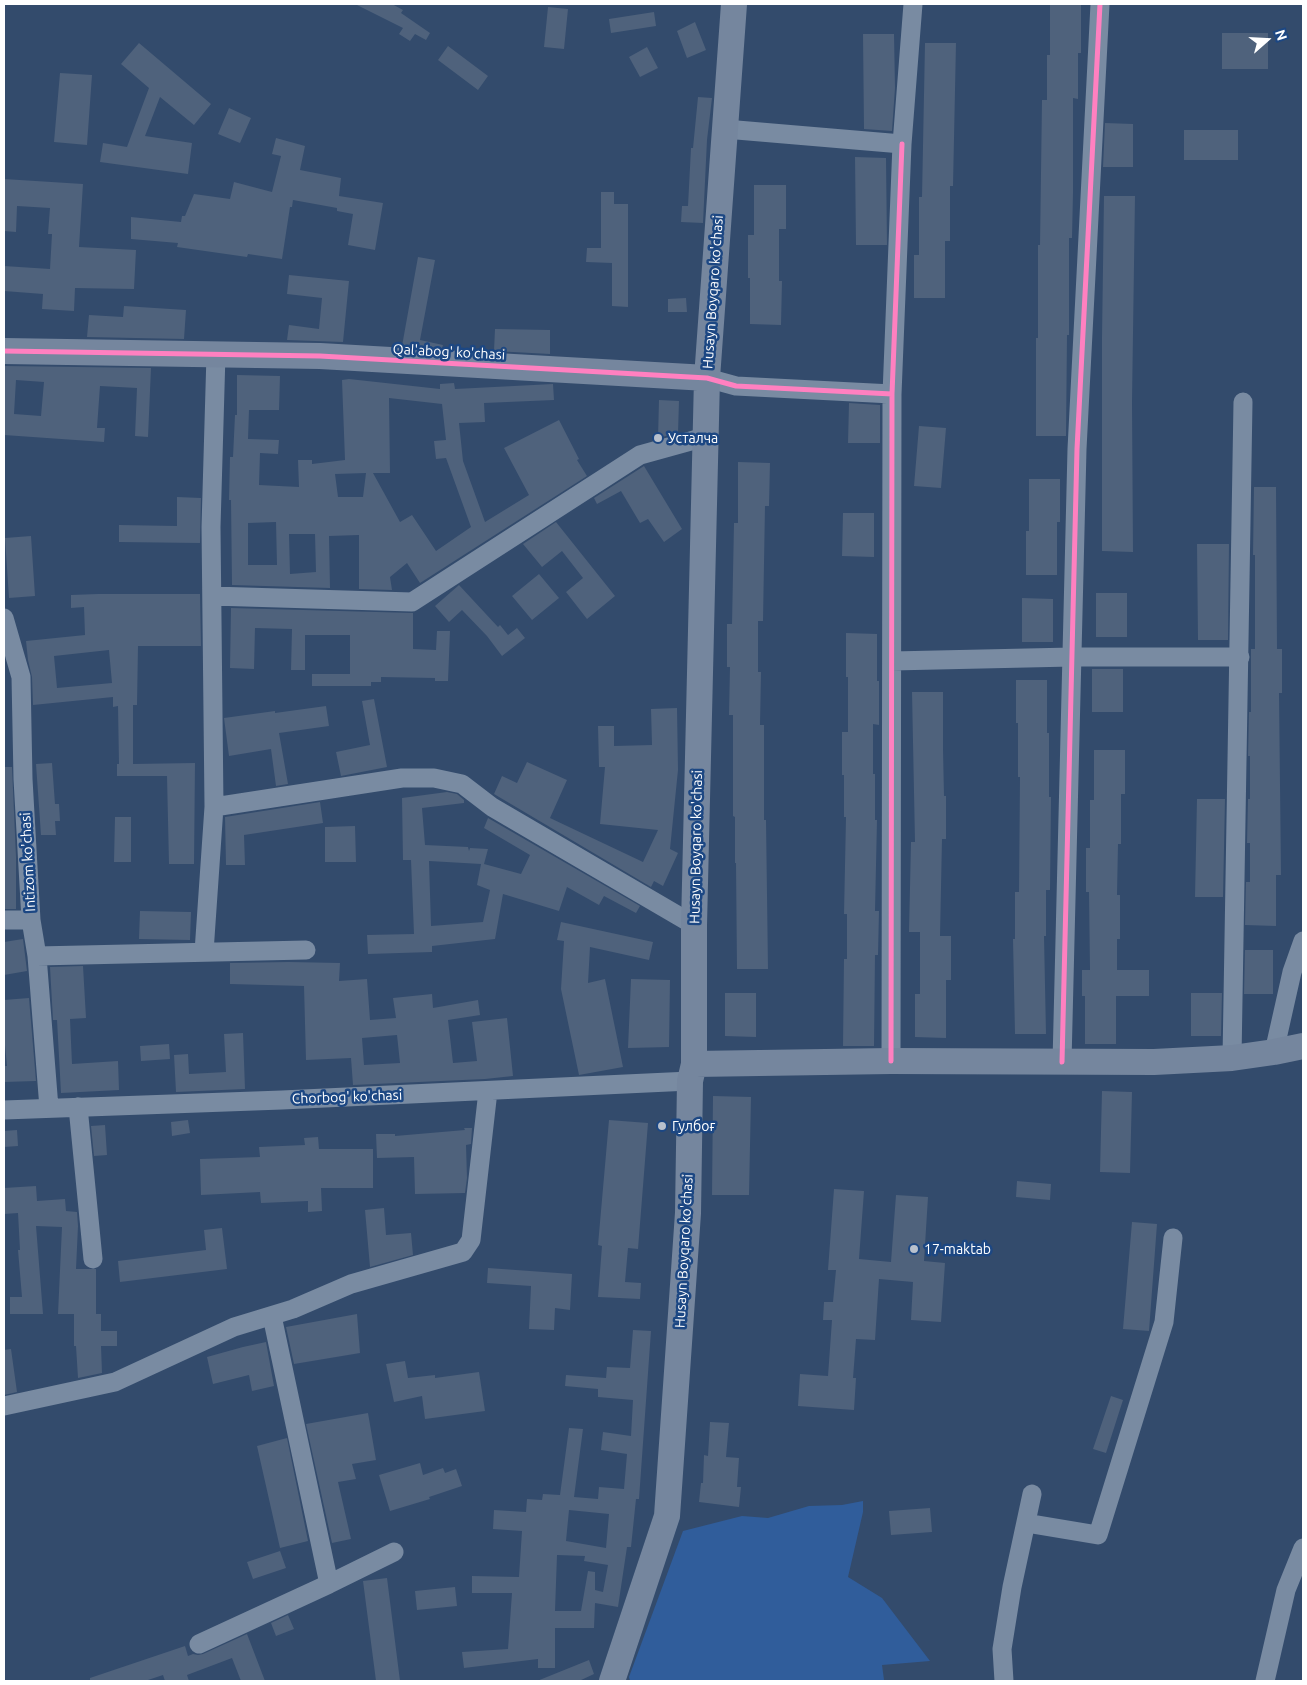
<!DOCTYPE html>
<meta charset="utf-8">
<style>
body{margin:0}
#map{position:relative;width:1307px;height:1685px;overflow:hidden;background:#334b6c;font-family:Ubuntu,sans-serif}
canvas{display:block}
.frame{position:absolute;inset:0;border:5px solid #fff;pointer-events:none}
.north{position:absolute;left:1242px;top:15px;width:50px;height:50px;-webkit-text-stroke:4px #1c4783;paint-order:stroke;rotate:71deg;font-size:14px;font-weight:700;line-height:20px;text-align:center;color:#fff}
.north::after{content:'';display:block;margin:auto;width:18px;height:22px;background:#fff;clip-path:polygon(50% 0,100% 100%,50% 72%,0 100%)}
</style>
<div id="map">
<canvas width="1307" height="1685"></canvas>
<div class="frame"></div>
<div class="north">N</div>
</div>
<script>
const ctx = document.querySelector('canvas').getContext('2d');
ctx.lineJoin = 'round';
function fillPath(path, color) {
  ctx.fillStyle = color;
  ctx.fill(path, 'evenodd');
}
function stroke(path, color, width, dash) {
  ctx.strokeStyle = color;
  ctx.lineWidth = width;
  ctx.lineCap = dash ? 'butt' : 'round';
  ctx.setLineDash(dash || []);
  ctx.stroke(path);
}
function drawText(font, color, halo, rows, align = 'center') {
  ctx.font = font + ' Ubuntu,sans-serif';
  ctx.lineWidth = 5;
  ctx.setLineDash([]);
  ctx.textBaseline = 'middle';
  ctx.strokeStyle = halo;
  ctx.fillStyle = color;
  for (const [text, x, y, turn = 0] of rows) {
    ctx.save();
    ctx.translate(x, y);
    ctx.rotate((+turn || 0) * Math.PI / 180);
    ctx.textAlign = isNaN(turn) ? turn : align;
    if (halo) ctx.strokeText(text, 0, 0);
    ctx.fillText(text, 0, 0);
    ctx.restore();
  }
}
fillPath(new Path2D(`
 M863,1501V1512L848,1577L882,1598L930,1661L882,1665L884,1680L876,1681H630L629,1677L683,1531L742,1516L768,1518L809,1506L842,1505Z`), '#305d9b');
fillPath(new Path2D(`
 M355,4H392L403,10L401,13L430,33L426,40L415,34L410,41L399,34L403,28Z
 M1050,4H1081V53H1078V99L1073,98V193L1072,238H1069V335H1067L1066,436H1036V338H1038V245H1040L1042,100H1047V55H1050Z
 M548,7L568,9L564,49L544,47Z
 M654,12L656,26L611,33L609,19Z
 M695,22L706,50L687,58L677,31Z
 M1222,33H1268V69H1222Z
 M863,34H894L895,88L892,131L864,129Z
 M139,43L211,104L194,125L160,97L145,136L192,143L188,174L100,162L103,143L127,147L149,88L121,64Z
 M925,43H956L953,186H950V241H945V298H914V255H919V197H922Z
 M448,46L488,76L478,90L438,60Z
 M647,47L658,68L640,77L629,57Z
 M60,73L92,75L87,145L54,142Z
 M698,97L712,98L707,140L703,223L681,222L682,206H688L691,148H693Z
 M229,108L251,118L240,143L218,134Z
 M1105,123L1133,124V167H1103Z
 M1184,130H1238V160H1184Z
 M276,138L305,146L300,170L341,178L339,196L383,203L375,250L348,245L353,214L337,211V208L293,200L292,207H290L282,259L248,254L247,257L177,247L178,243L131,239V217L181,222L182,216H185L194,194L230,199L234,182L272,192L281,156L272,154Z
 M855,157L886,158L887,245H856Z
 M4,179L83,184L79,247L136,250L134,289L75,288L74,311L42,309L43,294L4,291V266L50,269L52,234H48L50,208L17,206L16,232L4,231Z
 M754,185H786V229H779V281H782L781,325L750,324V278H748V235H754Z
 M601,192H614V204H628V307L612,306V263L586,262L587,248H601Z
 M1104,196H1135L1132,402L1133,552L1102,551V337Z
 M418,257L435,260L420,340L443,345L442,348L402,346Z
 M289,275L349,281L343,342L287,340L289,325L319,329L322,298L287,294Z
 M686,298L687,312H668V299Z
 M124,306L186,310L184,339L87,337L89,315L123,317Z
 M495,329L550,330V354L494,351Z
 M5,366L151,368L148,437L135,436L137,388L100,386L97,428H105L104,442L4,435L5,415H4ZM16,380L44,382L41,416L14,414Z
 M237,375L280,376L279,410H249L248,439L279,440L278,454L260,453L259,485L299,487L298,460H312V464L345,460L342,380L349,379L440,389V384L454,383L455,389L553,384L554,400L484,403L485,422L459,423L463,461L485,522L529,495L504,448L559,420L579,459L577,460L587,476L420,583L407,563L390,577L392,590L359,589V535L329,536L330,588L232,585L231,500H229L230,457H233L235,415H237ZM389,398L442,404L446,440L434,441L436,459L446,458L471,527L436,551L412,515L400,522L373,473H390ZM366,473L363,497H338L335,474ZM276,522L277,565H248V523ZM289,534H315L316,572L290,574Z
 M659,400L679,401L678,433L658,438Z
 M849,403L880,405V443H848Z
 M919,426L946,428L941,488L914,486Z
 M738,462L770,463L769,506H765L763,621H758V672H761L760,725H764V820H766L768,969H737L736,863H735V817L733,816V715H729L730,667H727V624H732L734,523H738Z
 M644,466L682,529L664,542L648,519L640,523L621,491L597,504L594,498Z
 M1029,479H1060V522H1057V575H1026V531H1029Z
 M1254,487H1276L1277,649H1282V693H1279L1281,875H1276V926L1245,925L1246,882H1250V843H1247L1248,799H1250V756H1248L1249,712H1251V649H1255V555H1253Z
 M177,497L201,498L200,543L119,542V525L177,526Z
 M843,513H874V557L842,556Z
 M556,522L615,596L587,619L566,592L583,578L562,551L542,567L523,544Z
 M31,536L35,596L9,598L5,538Z
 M1197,544H1229L1228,640H1198Z
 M539,574L559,598L532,620L512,596Z
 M459,585L498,627L500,625L508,635L517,628L525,638L502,656L487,636L462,610L449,622L435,606Z
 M1096,593H1127V637H1096Z
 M98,594H200L201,646H138L137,705H133V764L195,763L194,864H169L167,776H117V764H119L118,706L113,707V697L33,705L32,677L28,660L26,641L85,635L84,607L71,608V595ZM109,650L112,683L57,688L54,656Z
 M1022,598L1053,599V642H1022Z
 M231,608L413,613V649L436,650L437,631H450L448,681H435V678L381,677V682H371V686H312V674H350V635H305V670H291L292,629L255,628L254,669L230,668Z
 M846,633L877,634V681H879V725L873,724V774H875V820H877L875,911H879L878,955H875L874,1046H843L844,959H847V914H844L846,817H844V775H842V732H848V677H846Z
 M1092,669H1123V712H1092Z
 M1016,680H1047V733H1049V797H1051L1050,890H1046V936H1044L1046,1034H1015L1013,939H1015V892H1019L1020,777H1018V723H1016Z
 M912,692H943V749L944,796H946V839H942L940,936H951V980H946V1038L915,1037V994H920V932H909L911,842H915Z
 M374,699L387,767L341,776L336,752L370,745L362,701Z
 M326,706L329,726L279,733L288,784L276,786L271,749L229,756L224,718L275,711V713Z
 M677,708L678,770L670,849L678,853L663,886L654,881L651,887L494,794L502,776L517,783L527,762L567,780L550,818L643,862L658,830L600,824L605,767H599L598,726H614V746L652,745L651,709Z
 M1094,750H1125V794H1121V844H1118L1117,895H1120V939H1117V970H1149V996H1116V1044H1085V996H1082V970H1090L1089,892H1086V848H1090V800H1094Z
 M52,763L55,804H59L60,821H55L56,835H41L36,764Z
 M4,767H12L16,857V909H4Z
 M447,792L457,794L464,800V803L422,808L425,845L468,847L469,851L470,848L488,849L484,864L521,874L530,855L484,828L488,818L640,906L636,913L604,896L599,905L567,887L559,911L503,894L495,939L432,946V952L368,954L367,935L414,934L411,860H403L402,798ZM429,861L481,864L477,885L490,890L483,922L431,926Z
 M1197,799H1225L1223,897H1195Z
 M320,802L323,823L244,835L245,865H226L225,817Z
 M115,817H131V862H114Z
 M355,826L356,862H325V827Z
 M140,911L191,912L190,940L139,939Z
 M561,922L653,942L649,960L590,947L588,983L605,979L623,1067L579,1075L561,989L564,941L557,940Z
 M23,939L27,971L4,975V942Z
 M1245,950H1273V994H1244Z
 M289,962L340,963L339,981L367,979L370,1020L396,1018L393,998L432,994L433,1008L478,1000L480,1015L448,1020L453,1063L477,1061L472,1022L507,1018L513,1076L485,1079L353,1085L351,1058L306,1060L304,986L230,984V963ZM397,1035L400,1063L364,1065L362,1038Z
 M83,966L86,1018L70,1019L72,1064L118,1061L119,1090L61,1093L57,1020H53L50,967Z
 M631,979L670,980L669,1047L628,1048Z
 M725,993H756V1037L725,1036Z
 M1191,993H1222L1221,1036H1191Z
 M29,998L36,1081L4,1082V1066H7L4,1035V1000Z
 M243,1033L245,1089L176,1092L174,1055L188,1054L189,1074L226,1072L224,1034Z
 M169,1044L170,1059L141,1061L140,1046Z
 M1102,1091L1132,1092L1130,1173L1100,1172Z
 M713,1096L751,1097L749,1195H712Z
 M188,1120L190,1133L172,1136L171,1122Z
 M609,1120L648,1123L638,1249L628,1248L625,1282L641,1283L640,1299L598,1297L602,1246L598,1245Z
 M105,1125L107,1155L94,1156L91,1126Z
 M464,1128H472L471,1144L466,1145L467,1178L465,1193L415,1194L414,1157L377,1158L376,1134H395V1136L465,1130Z
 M17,1130L18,1146L4,1147V1131Z
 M318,1137L319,1149H373V1188H321L322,1211L308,1212V1201L261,1203L260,1192L201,1195L200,1159L260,1157L259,1147L305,1145L304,1138Z
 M1017,1181L1051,1184L1050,1200L1016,1197Z
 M36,1186L37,1201L65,1199L66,1211L77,1212L78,1226L76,1269H96V1314H101V1331H117V1346H101L102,1373L78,1378L76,1346H74V1314H58L62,1227L36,1226L43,1314H10V1297H22L18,1250H20L18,1213L4,1214V1188Z
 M834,1189L864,1191L859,1259L891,1262L896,1195L928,1197L924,1261L945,1263L941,1322L911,1320L913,1282L879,1279L875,1340L856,1339L853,1378H856L854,1410L798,1406L800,1374L828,1376L832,1320H823L824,1302H833L836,1270H828Z
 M384,1208L386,1235L411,1233L413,1255L370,1267L365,1210Z
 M1132,1222L1157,1224L1149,1331L1123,1329Z
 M222,1228L227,1269L120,1282L118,1261L206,1250L204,1230Z
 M488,1268L572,1274L570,1310L555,1308L554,1330L529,1329L531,1286L487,1283Z
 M357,1314L360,1353L294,1364L286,1327Z
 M633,1330L651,1331L639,1499H636L631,1547H627L618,1607L595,1603L594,1628H555V1668H538V1659L464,1668L462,1652L508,1649L512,1593H472V1576L519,1577L522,1531L493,1529L494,1510L526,1512L527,1499L542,1500L543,1494L560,1495L569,1428L583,1429L574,1497L598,1499L599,1487L624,1489L627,1454L601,1450L603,1432L631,1436L633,1400L598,1397V1389L565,1386L566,1375L606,1378L607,1367L630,1368ZM569,1510L609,1514L606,1548L566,1541ZM557,1555L585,1556L584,1561L608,1565L603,1592L595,1590V1572L588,1571L581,1611H555Z
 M266,1342L274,1386L252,1391L249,1375L213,1384L207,1357L243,1347Z
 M11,1349L17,1392L4,1395V1350Z
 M405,1361L408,1378L435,1375V1378L479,1372L485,1411L425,1419L422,1396L394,1402L386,1364Z
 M1111,1396L1123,1400L1106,1453L1093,1449Z
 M368,1413L376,1460L352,1464L356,1479L338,1482L351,1539L332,1543L306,1424Z
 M710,1422L729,1423L726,1457L739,1458L737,1487H741L739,1507L699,1502L701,1483H703L704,1455L708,1456Z
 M287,1438L308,1541L280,1548L257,1446Z
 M420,1463L423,1475L443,1468L445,1473L456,1469L462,1486L429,1497L430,1499L390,1511L379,1475Z
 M930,1508L932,1532L891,1535L889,1511Z
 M280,1551L286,1568L253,1579L247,1562Z
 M387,1578L400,1681H376L363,1581Z
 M455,1587L457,1606L417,1610L415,1591Z
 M288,1615L294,1629L276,1636L271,1623Z
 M247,1634L265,1681H241L232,1658L187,1675L189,1681H165L163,1675L145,1681H90V1678L185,1646L188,1656L193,1654L198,1655L203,1654Z
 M589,1660L594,1674L579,1681H537Z`), '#4f627c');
stroke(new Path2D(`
 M725,129L902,144L913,4
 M707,378L736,386L892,394
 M212,596L412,602L640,455L705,437
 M4,618L21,677L23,779L31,920L37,956L49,1108
 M892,661L1072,657H1240
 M214,807L402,778H434L462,784L492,807L694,925
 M4,920H31
 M204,952L214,807L211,527L216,354
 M37,956L306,950
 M1274,1052L1292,972L1303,941
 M1232,1058L1243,402
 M891,1061L892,394L902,144
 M1062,1062L1077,449L1100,4
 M78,1107L93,1259
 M4,1110L282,1100L690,1081
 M4,1406L115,1382L234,1327L293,1309L351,1284L463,1252L471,1240L488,1091
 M1026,1523L1098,1535L1164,1322L1173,1238
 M329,1584L394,1552
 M199,1644L329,1584L272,1316
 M1004,1681L1002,1649L1012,1587L1032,1494
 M1265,1681L1286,1590L1303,1548`), '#798ba2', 19);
stroke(new Path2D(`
 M4,351L320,356L707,378
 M694,1064L891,1061L1154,1062L1232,1058L1274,1052L1303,1046
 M612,1681L667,1516L688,1213L690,1081L694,1064V925L707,378L734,4`), '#75869e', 26);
stroke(new Path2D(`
 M4,351L320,356L707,378L736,386L892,394
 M891,1061L892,394L902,144
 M1062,1062L1077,449L1100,4`), '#ff80c0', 5);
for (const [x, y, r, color] of [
 [658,438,5,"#b8c0cc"],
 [662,1126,5,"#b8c0cc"],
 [914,1249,5,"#b8c0cc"]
]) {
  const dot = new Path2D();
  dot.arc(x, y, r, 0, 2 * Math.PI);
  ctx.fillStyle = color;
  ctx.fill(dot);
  stroke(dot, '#1c4783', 2);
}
drawText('14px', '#fff', '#1c4783', [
 ["Husayn Boyqaro ko'chasi",713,292,-86],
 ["Qal'abog' ko'chasi",449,352,3],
 ["Husayn Boyqaro ko'chasi",696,847,-89],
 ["Intizom ko'chasi",28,862,-93],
 ["Сhorbog' ko'chasi",347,1097,-2],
 ["Husayn Boyqaro ko'chasi",684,1251,-87]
]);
drawText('14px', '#fff', '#1c4783', [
 ["Усталча",668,438],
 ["Гулбоғ",672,1126],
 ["17-maktab",924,1249]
], 'left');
</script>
